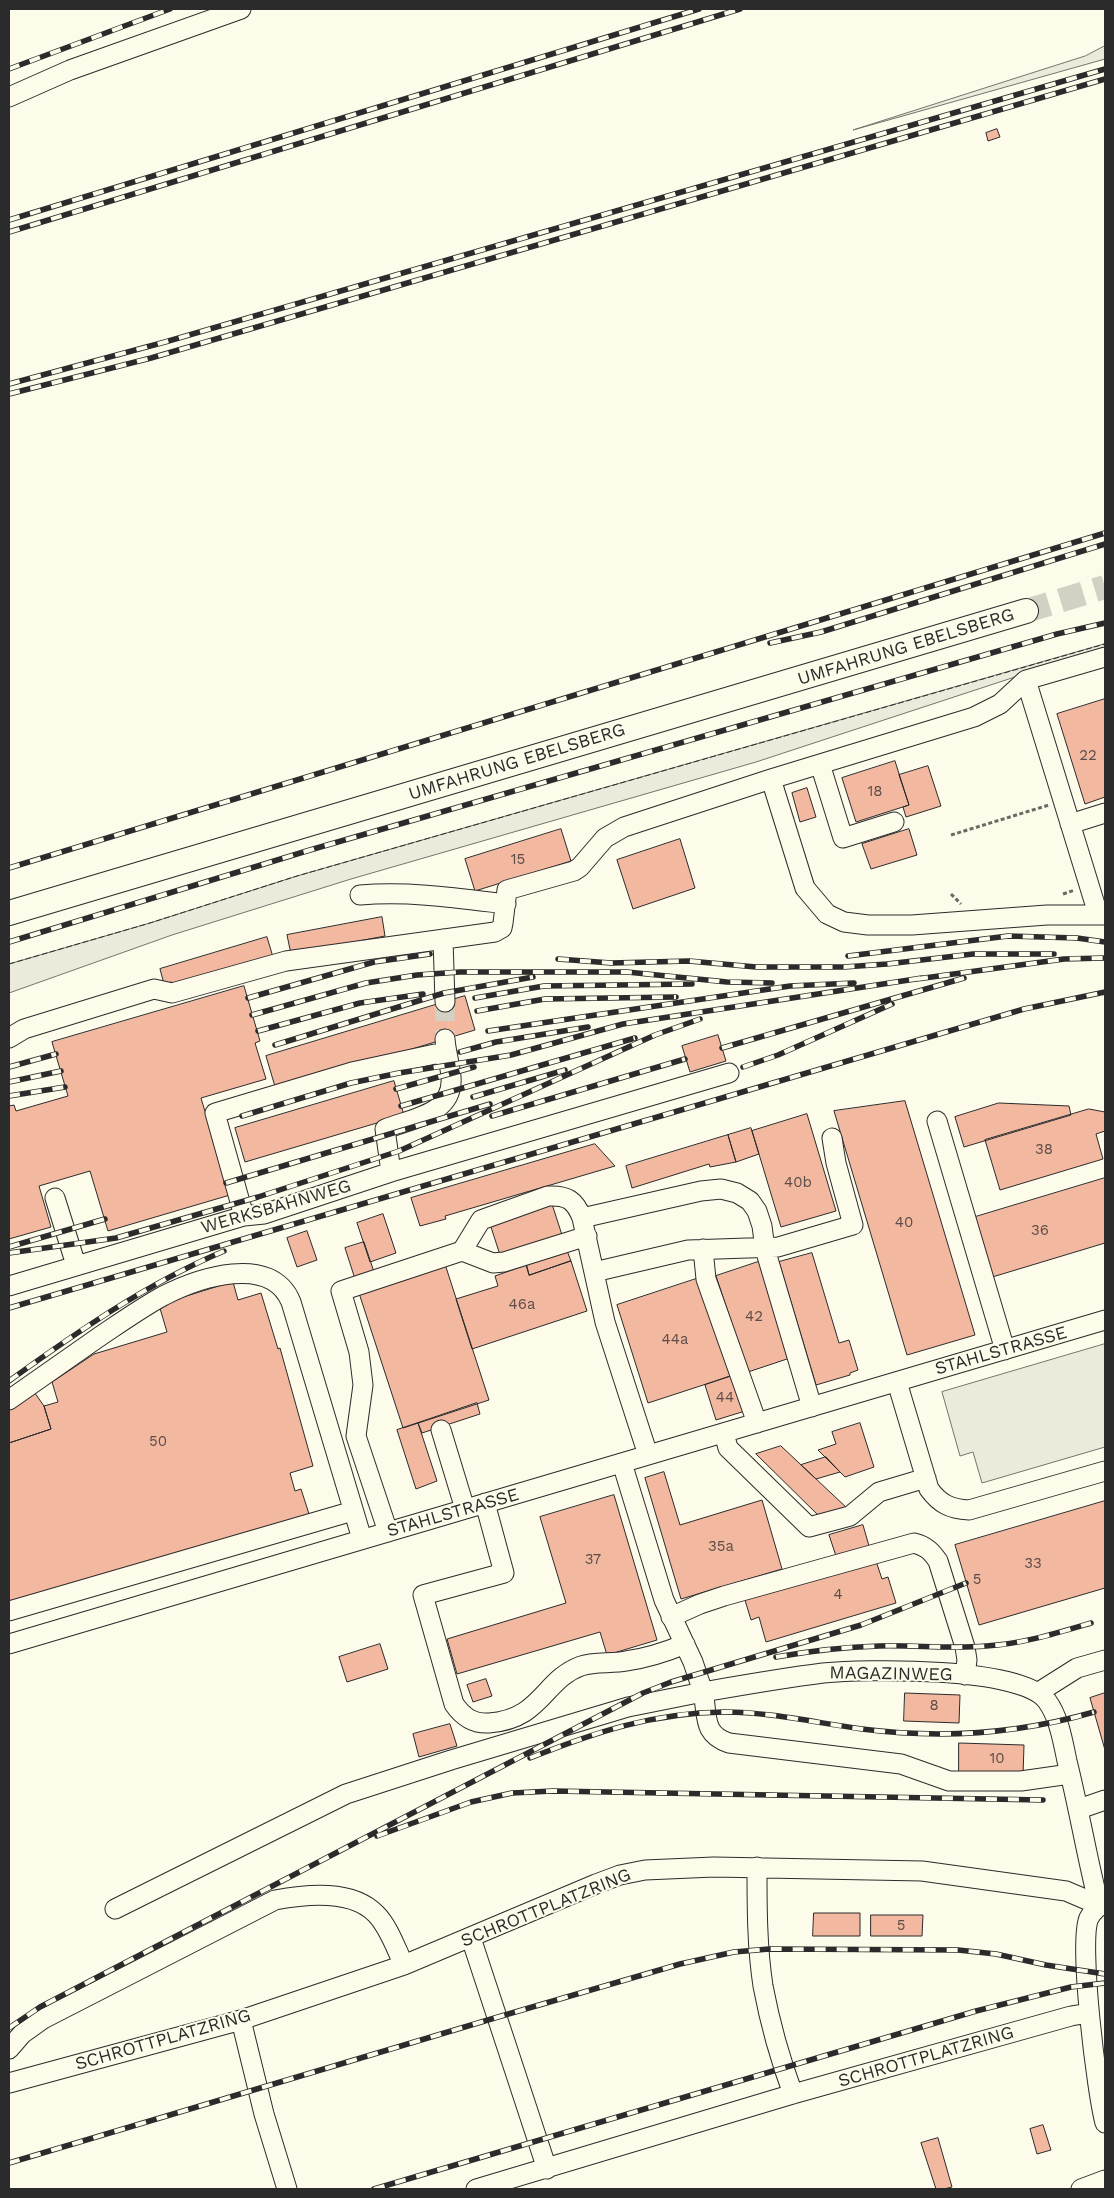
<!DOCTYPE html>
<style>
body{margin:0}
#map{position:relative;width:1114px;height:2198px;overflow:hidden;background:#fdfbea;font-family:"Work Sans",sans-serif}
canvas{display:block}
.frame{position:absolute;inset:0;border:10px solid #2b2b2b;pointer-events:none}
</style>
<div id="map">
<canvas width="1114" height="2198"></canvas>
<div class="frame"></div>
</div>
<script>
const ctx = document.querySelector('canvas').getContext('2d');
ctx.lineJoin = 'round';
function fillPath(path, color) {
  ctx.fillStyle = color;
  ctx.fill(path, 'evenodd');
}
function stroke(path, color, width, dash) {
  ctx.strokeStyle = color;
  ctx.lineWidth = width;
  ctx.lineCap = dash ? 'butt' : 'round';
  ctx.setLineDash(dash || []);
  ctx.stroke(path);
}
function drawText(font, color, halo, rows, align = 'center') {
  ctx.font = font + ' "Work Sans",sans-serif';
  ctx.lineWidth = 4;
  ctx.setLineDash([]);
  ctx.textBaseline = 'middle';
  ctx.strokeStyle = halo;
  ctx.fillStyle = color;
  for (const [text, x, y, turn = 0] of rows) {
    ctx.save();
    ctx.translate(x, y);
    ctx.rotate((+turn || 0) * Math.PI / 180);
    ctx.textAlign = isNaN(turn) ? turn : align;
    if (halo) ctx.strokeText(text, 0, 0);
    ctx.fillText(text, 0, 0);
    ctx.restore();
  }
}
const green = new Path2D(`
 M1105,46V59L853,130L1085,56Z
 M1105,644V652L1021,675L756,762L351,879L172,935L9,993V964L150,923L297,876Z`);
fillPath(green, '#ecebdb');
stroke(green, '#74746e', 1);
const parking = new Path2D(`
 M1105,1344V1447L982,1483L973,1452L960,1456L942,1392Z`);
fillPath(parking, '#eceadb');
stroke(parking, '#74746e', 1);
const building = new Path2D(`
 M997,129L1000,137L988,141L986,133Z
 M1105,699V797L1085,804L1057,714Z
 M895,761L909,805L856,822L842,778Z
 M928,766L941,806L906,817L903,807L909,805L899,775Z
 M807,788L816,817L800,822L792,793Z
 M561,829L571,861L475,891L465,859Z
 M909,829L917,855L871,869L862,844Z
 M680,839L695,888L633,909L617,860Z
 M382,917L385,936L291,954L287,935Z
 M267,937L273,957L173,987L172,982L164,984L160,969Z
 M244,986L260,1041L255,1043L266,1079L201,1098L230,1195L108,1231L90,1171L39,1186L51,1227L9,1239V1106L14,1105L16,1111L68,1096L52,1042Z
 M465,996L475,1030L276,1090L266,1056Z
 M718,1035L726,1061L690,1072L682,1046Z
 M394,1081L404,1115L245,1162L235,1128Z
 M905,1101L975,1335L907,1355L834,1111Z
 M999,1103L1069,1106L1071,1115L964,1147L955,1117Z
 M1089,1109L1105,1112V1131L1096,1134L1103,1159L1000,1190L985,1140Z
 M807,1114L836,1211L781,1227L752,1131Z
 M751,1128L759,1154L736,1162L728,1135Z
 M728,1135L736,1162L710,1167L709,1164L632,1188L626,1166Z
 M595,1144L615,1166L445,1216L446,1219L420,1226L411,1198Z
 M1105,1178V1243L989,1278L972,1218Z
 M552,1204L562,1235L500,1255L490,1224Z
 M383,1214L396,1253L370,1262L357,1223Z
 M307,1231L317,1260L297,1267L287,1238Z
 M364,1242L375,1275L356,1282L345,1248Z
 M566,1248L571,1261L529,1275L526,1262Z
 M812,1253L839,1343L849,1340L858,1370L850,1373V1375L816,1385L779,1262Z
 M444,1261L489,1400L403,1428L358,1290Z
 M571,1261L587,1311L472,1349L456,1299L498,1286L495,1276L526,1265L529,1275Z
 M761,1261L793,1357L748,1372L716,1276Z
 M702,1277L734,1375L648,1403L617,1305Z
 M233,1282L238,1300L261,1293L278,1349L280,1348L313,1466L290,1473L295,1491L301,1489L310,1517L9,1604V1443L51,1429L44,1406L58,1402L52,1382L94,1354L167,1332L159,1305Z
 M734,1375L745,1411L716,1420L705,1385Z
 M32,1389L44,1406L51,1429L9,1443V1407Z
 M477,1403L480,1414L422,1433L418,1423Z
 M418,1423L437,1481L416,1489L397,1430Z
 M860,1423L874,1467L845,1477L818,1450L836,1444L832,1432Z
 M781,1446L848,1509L821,1518L756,1454Z
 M826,1457L840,1472L816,1479L801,1465Z
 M664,1472L680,1525L762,1500L782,1569L681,1599L645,1478Z
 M614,1495L657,1640L607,1655L600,1632L457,1674L447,1639L566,1603L540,1517Z
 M1105,1501V1588L979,1625L955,1545Z
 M863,1525L869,1546L836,1556L829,1535Z
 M876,1561L882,1579L888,1577L896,1603L766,1642L759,1617L751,1620L745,1600Z
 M380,1644L388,1669L347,1682L339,1657Z
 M486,1679L492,1696L473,1702L467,1685Z
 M905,1693L960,1695L959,1723L904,1721Z
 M1105,1693V1750L1090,1698Z
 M450,1724L457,1746L419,1757L413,1734Z
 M959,1743L1024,1745L1023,1776L959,1775Z
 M814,1913H860V1936H813Z
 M871,1915H923L922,1936H871Z
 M1043,2125L1051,2150L1037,2154L1030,2129Z
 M938,2138L952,2187L944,2189H936L921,2143Z`);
fillPath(building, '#f2b8a0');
stroke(building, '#2b2b2b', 1);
stroke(new Path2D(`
 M445,1002V1039`), '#d3d1c4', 19, [19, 9]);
stroke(new Path2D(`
 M1026,611L1105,587`), '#d3d1c4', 24, [24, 12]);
const minor = new Path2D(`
 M9,97L70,70L241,9
 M1026,680L1098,914
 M820,764L843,838L894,822
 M771,779L805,888L827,914L844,922L868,925H912L1047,915H1105
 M1070,824L1105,813
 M360,895C410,891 457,898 506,904
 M443,939L445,1002
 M9,1038L24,1029L154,989L172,993L286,961L495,932L502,928L503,923L507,890L574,871L580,867L605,838L624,827L771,779L974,717L1000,704L1026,680L1105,657
 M937,1121L1005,1350
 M391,1172L729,1073
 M55,1198L76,1265
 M244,1216L215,1113L352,1072L435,1054L446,1056
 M582,1218L701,1191L721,1189L737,1193L750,1201L757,1211L762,1226L765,1249L812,1407
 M703,1249L706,1279L757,1423
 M462,1251L493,1263L504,1262L587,1236
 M594,1272L688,1250L778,1247L853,1225L836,1163L832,1138
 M9,1286L244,1216L264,1214L391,1172L385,1129C413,1118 454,1114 451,1077C450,1064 446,1052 445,1039
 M897,1382L929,1489C940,1504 950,1509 969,1510L1105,1471
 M9,1400C39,1379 69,1358 99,1337C120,1323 141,1308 163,1296C198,1278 271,1253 291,1302L362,1539
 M441,1430L465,1509
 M724,1433L728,1448L809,1527L850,1516L879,1492L926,1478
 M622,1463L664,1600L693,1662L703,1692C743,1685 783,1678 823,1673C864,1669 1022,1666 1047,1701C1059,1717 1063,1742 1067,1761C1079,1809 1087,1858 1099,1905
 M485,1503L504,1573L423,1595L454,1704C463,1717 473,1724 489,1723C542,1719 543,1680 581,1666C594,1661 612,1664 626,1661C647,1658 666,1652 685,1644
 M388,1532L356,1436L363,1385L359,1352L341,1291L462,1251L481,1220L548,1196C567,1195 575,1200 582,1218L605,1322L648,1455
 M9,1611L353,1511
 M671,1617L700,1604L724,1596L914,1543C926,1546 931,1551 938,1561L965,1647L967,1660L965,1675
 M9,1644L1105,1320
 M1039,1692L1077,1668L1105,1660
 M1079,1809L1105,1800
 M757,1867C757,1907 757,1947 763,1986C770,2023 780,2059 793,2094
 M1105,1903C1099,1906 1092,1912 1089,1918C1078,1941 1097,2094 1105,2123
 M115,1909L346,1794L451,1760L628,1707L703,1692C708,1716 702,1734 729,1743L901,1764L949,1781H1021L1070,1774
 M471,1938L547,2169
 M241,2020L264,2114L287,2189
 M9,2049L22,2034L43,2019L275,1900C307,1894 352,1889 376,1914C389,1927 396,1949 404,1965
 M9,2083L241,2020L404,1965L596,1884L620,1875L645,1870L714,1867L922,1871L1066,1891L1099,1905
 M476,2189L793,2094L1071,2016L1089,2013
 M1081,2189L1105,2180`);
const major = new Path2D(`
 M9,913L1026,611`);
stroke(minor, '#2b2b2b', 21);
stroke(major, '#2b2b2b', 26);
stroke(new Path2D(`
 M951,835L1049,805
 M951,894L961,904
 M1063,894L1075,890`), '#6a6964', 3, [4, 2.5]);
stroke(minor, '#fdfbea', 19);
stroke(major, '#fdfbea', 24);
const rail = new Path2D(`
 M9,69L170,9
 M9,220L699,9
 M9,232L740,9
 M9,384L165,342L1105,69
 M9,394L151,358L1105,79
 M770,643L821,632L1105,544
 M9,868L1105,533
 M9,942L310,850L1057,634L1105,623
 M848,956L1008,936L1077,938L1105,942
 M558,959L611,963L689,961L756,967H844L887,964L973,954H1054
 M917,979L1064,959L1105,958
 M248,998L374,962L430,954
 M475,998L544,986L692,984
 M477,1011L545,999L676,997
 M252,1015L366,983L417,975L460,972H627L727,982L772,983
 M258,1031L360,1003L423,994
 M488,1031L790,986L854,983
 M275,1045L444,993L533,977
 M722,1048L964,978
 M460,1052L496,1042L588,1027
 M9,1067L56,1054
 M743,1067L778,1055L892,1004
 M9,1082L61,1071
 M396,1089L474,1067
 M9,1096L65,1087
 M473,1097L565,1070
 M401,1106L635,1038
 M242,1116L351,1083L399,1073L511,1055L623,1024L922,978
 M492,1116L685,1059
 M226,1183L490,1104
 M9,1247L105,1219
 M9,1253L116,1238L258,1197L399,1151L655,1035L700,1019
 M9,1308L1024,1009L1105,992
 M9,1381C77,1332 146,1284 224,1251
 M776,1657C810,1651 845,1647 879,1646C915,1645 950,1649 986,1646C1022,1644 1057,1633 1091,1623
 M530,1758C596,1732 652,1713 724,1712C770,1712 817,1723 862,1729C941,1739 1018,1734 1094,1712
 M377,1836L471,1802L512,1793L553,1791L1043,1800
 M9,2028L40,2007L643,1693L671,1682L861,1625L966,1583
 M9,2163L498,2017L680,1964L734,1952L769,1949L958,1950L996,1954L1046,1965L1105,1974
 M374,2189L976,2011L1071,1987L1105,1983`);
stroke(rail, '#2b2b2b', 5.5);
stroke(rail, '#fdfbea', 4, [11]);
stroke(new Path2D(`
 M9,964L150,923L297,876L1105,644`), '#2b2b2b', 1, [6, 2.5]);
drawText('15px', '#5d4e48', null, [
 ["22",1088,756],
 ["18",875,792],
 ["15",518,860],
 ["38",1044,1150],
 ["40b",798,1183],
 ["40",904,1223],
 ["36",1040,1231],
 ["46a",522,1305],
 ["42",754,1317],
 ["44a",675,1340],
 ["44",725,1398],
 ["50",158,1442],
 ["35a",721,1547],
 ["37",593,1560],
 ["33",1033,1564],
 ["5",977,1580],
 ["4",838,1595],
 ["8",934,1706],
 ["10",997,1759],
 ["5",901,1926]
]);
drawText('18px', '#2b2b2b', '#fdfbea', [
 ["UMFAHRUNG EBELSBERG",906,647,-17],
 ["UMFAHRUNG EBELSBERG",517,762,-17],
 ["WERKSBAHNWEG",276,1207,-16],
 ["STAHLSTRASSE",1001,1351,-16],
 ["STAHLSTRASSE",453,1513,-16],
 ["MAGAZINWEG",891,1674,1],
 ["SCHROTTPLATZRING",546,1908,-22],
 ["SCHROTTPLATZRING",163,2040,-16],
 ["SCHROTTPLATZRING",926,2057,-16]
]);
</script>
